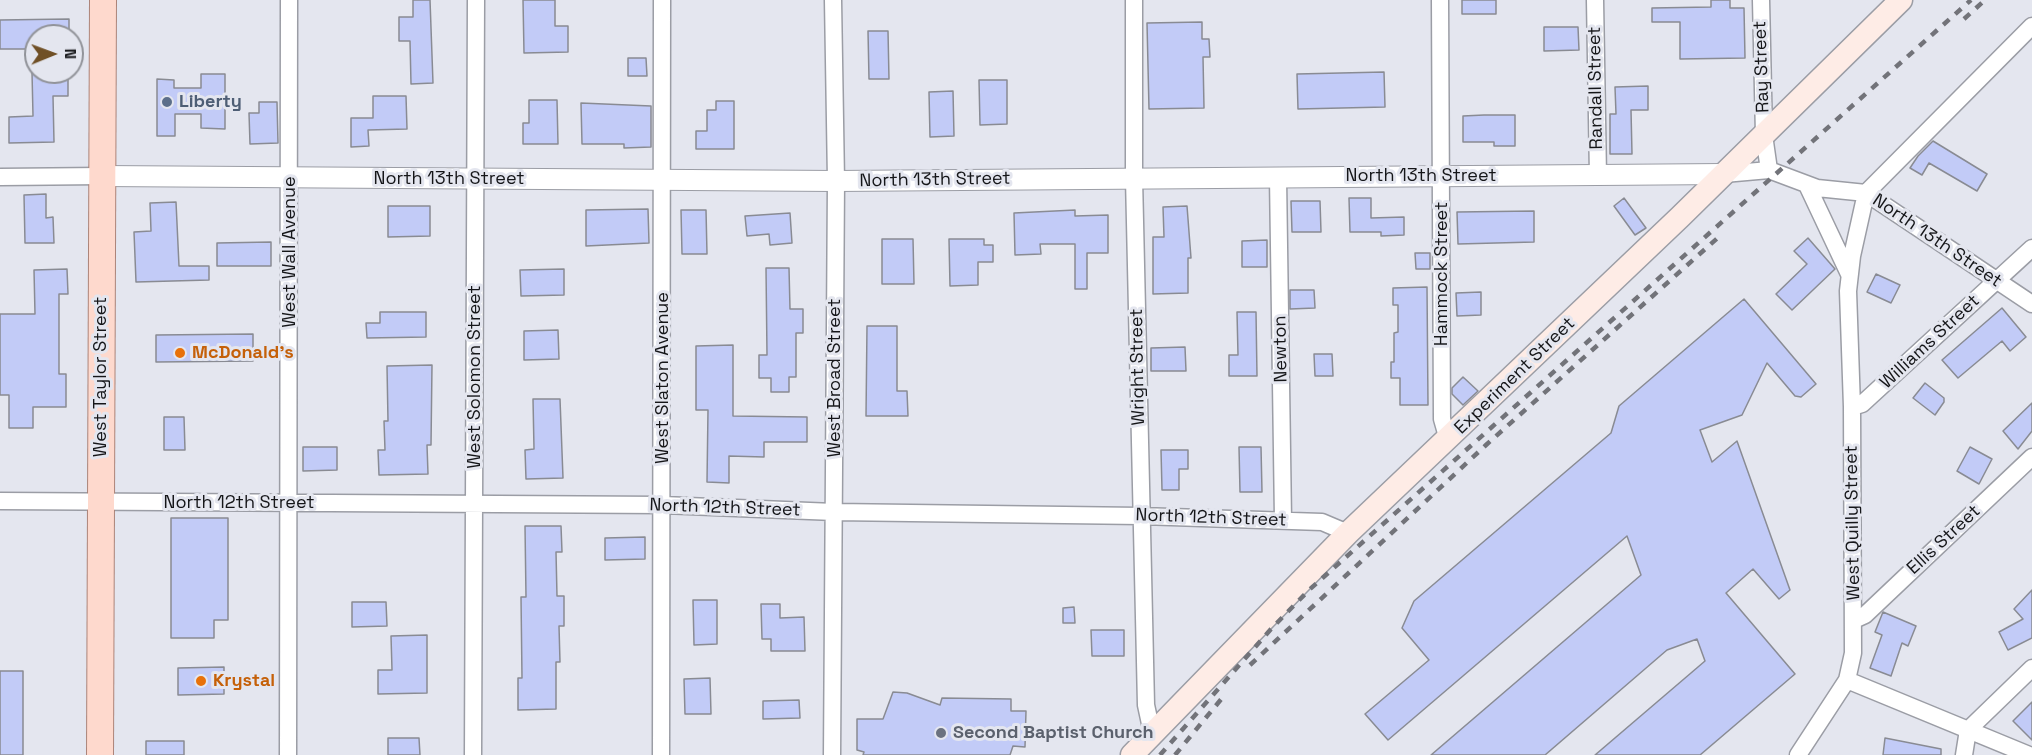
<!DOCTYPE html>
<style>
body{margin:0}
#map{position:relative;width:2032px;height:755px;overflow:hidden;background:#e4e6ef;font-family:"Space Grotesk",sans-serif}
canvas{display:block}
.north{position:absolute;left:24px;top:24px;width:60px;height:60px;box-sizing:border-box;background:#e4e6ef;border:2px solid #919399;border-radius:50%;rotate:89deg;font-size:16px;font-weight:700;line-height:24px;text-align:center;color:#151619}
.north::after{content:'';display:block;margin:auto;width:21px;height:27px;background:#705026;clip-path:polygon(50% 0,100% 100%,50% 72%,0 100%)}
</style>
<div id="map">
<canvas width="2032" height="755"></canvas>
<div class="north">N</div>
</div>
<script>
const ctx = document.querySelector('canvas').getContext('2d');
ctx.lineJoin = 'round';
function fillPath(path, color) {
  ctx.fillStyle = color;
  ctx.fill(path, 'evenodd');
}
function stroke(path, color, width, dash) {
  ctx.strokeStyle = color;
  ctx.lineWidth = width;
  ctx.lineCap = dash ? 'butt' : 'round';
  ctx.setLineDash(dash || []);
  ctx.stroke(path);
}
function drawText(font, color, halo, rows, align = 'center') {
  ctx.font = font + ' "Space Grotesk",sans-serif';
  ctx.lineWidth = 6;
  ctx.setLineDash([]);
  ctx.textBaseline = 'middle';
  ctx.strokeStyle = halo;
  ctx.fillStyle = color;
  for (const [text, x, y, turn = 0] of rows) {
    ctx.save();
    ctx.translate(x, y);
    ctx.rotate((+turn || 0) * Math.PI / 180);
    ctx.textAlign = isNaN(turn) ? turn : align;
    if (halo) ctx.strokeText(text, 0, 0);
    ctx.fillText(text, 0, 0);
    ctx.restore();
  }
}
const building = new Path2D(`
 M413,0H430L433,83L411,84L410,41H399V17H413Z
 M523,0H555V26H568V52L524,53Z
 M1462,0H1496V14H1462Z
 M1711,0H1730V8H1744L1745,58L1680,59V22H1652V8L1711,7Z
 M69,19V36H36V49H0V20Z
 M1202,22V39H1209L1210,57H1203L1204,108L1149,109L1147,23Z
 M1544,27H1578L1579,50L1544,51Z
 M868,31H888L889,79H869Z
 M628,58H646L647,76H628Z
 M32,72H68V96H53L54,142L9,143V117L33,116Z
 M1384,72L1385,107L1298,109L1297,74Z
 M201,74H225V129L201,128V114H175V136H157V79L174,80V88H201Z
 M979,80H1007V124L980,125Z
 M1648,86V110H1631L1632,154H1610V114H1616L1615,87Z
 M953,91L954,136L930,137L929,92Z
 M373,96H406L407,129L368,130L369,146L351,147V118H373Z
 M529,100H557L558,144H523V123H529Z
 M716,101H734V149H696V131H707V110H716Z
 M259,102H277L278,143L250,144L249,113H259Z
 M581,103L651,106V147L624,148V144H582Z
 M1484,115H1515V146H1494V142H1463V116Z
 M1933,141L1987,174L1977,191L1929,163L1922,175L1910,168L1918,156Z
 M46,194V218L53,217L54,243H25L24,195Z
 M1349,198H1371V218L1404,217V235L1381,236V232H1350Z
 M1624,198L1646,228L1635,235L1614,206Z
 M1291,201H1320L1321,232H1292Z
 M176,202L179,266H209V280L136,282L134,232L151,231L150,203Z
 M388,206H430V236L388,237Z
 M1187,206L1191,258H1188V293L1153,294V237H1164L1163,207Z
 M648,209L649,243L586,246V210Z
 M681,210H706L707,254H682Z
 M1075,210V216L1108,215V253H1087V289H1075V244H1040L1041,254L1015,255L1014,213Z
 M1534,211V242L1458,244L1457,212Z
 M790,213L792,243L770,245L769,234L747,236L745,216Z
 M1808,238L1835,269L1792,310L1776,294L1807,264L1794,251Z
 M882,239H913L914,284H882Z
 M949,239H984V245H993V262H978V285L950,286Z
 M1267,240V267H1242V241Z
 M271,242V266H217V243Z
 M1415,253H1430V269H1416Z
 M766,268H789L790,309H803V333H796V377H789V392H771V378H759V355H767Z
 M67,269L68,294H59V374H66V407H33V428H9V395H0V314H35L34,270Z
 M564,269V295L521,296L520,270Z
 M1876,274L1900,285L1891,303L1867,292Z
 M1427,287L1428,405H1400V378H1391V362H1394V333L1398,332V305H1393V288Z
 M1290,290H1314L1315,308L1290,309Z
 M1481,292V315L1457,316L1456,293Z
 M1744,299L1816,384L1801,397L1795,396L1767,363L1742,415L1700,430L1712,462L1737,441L1790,590L1779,599L1753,569L1726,593L1795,674L1700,755H1595L1705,661L1697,639L1667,650L1545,755H1431L1641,575L1627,536L1388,740L1365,714L1429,660L1402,628L1414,601L1611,433L1619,406Z
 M2002,308L2026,337L2010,351L2002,341L1958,378L1942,360Z
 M380,312H426V337L367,338L366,323H380Z
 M1237,312H1256L1257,376H1229V355H1238Z
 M867,326H897V391H907L908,416H866Z
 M558,330L559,359L524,360V331Z
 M253,334V361L156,362V335Z
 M733,345V416L807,417V442H764V457L729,456V483L707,482L708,410H696V346Z
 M1185,347L1186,371H1151V348Z
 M1314,354H1332L1333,376H1315Z
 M432,365L431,445H427L428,474L379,475L378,450H385L384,421H388L387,366Z
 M1463,377L1478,391L1463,405L1452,394V388Z
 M1925,383L1944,398V402L1935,415L1913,398Z
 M533,399H560L563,478L526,479L525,450L534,449Z
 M2032,403V431L2018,449L2003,431Z
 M164,417H184L185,450H164Z
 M303,447H337V470L303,471Z
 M1239,447H1261L1262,492H1240Z
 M1970,447L1992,459L1979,484L1957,471Z
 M1161,450H1188V469H1179V490H1162Z
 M171,518H228V620H214V638H171Z
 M525,526H561L562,552H556L557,596H564V626H559L560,662H556V709L518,710V678H522L521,597H526Z
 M645,537V559L605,560V538Z
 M2032,590V638L2008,650L1999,632L2023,619L2014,609Z
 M693,600H717V644L694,645Z
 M352,602H386L387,626L352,627Z
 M761,604H780V618L804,617L805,651H771V639H762Z
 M1074,607L1075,623H1063V608Z
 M1883,612L1916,626L1908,646L1902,643L1891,676L1870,668L1882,635L1875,632Z
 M1091,630H1124V656H1092Z
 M427,635V693L378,694V670H392L391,636Z
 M224,667V694L178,695V668Z
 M0,671H23V755H0Z
 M710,678L711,714H685L684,679Z
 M893,692L907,693L940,705L942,698L1011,699V711H1026L1025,747L1013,746L1010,755H863L864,752L857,750V719H883Z
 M799,700L800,718L763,719V701Z
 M2032,702V740L2013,721Z
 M388,738H419L420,755H388Z
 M1885,738L1941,749V755H1883Z
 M146,741H184V755H146Z`);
fillPath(building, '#c2cbf7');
stroke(building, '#898b93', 1.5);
const minor = new Path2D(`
 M1134,0V178L1146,705L1152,733
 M1440,0L1442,419L1448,440
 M1595,0L1598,176
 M1761,0L1764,135L1769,170
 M1724,174L1769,170L1817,188L1866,193L2032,304
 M0,177L102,176
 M1278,177L1283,520
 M1807,185L1849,274
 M1852,407L1862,404L2032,248
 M0,501L663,505L834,512L1141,516L1322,522L1348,533
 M1854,620L1865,615L2032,457
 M1847,680L2029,755
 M288,755L289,0
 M473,755L476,0
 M661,755L662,0
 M832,755L836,181L833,0
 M1798,755L1847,680L1853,653L1852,407L1848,291L1852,256L1866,193L2032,26
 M1964,755L1968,730L2032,668`);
const tertiary = new Path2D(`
 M102,176L836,181L1724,174`);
const secondary = new Path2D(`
 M1132,755L1348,533L1680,217L1901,0`);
const primary = new Path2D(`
 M100,755L103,0`);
stroke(minor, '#9b9da5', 19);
stroke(tertiary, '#9b9da5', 22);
stroke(secondary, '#9b9da5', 25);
stroke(primary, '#ac8479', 28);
stroke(minor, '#fff', 16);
stroke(tertiary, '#fff', 20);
stroke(secondary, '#feece6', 22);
stroke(primary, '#fed9cd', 26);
stroke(new Path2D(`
 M1964,19L1985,0
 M1250,665L1486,445L1722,234
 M1160,755L1271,629L1309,590L1971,0
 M1175,755L1223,697`), '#727379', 4.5, [8, 8]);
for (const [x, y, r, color] of [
 [167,102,6,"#5c6f8a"],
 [180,353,6,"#e8710a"],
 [201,681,6,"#e8710a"],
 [941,733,6,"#6b7280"]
]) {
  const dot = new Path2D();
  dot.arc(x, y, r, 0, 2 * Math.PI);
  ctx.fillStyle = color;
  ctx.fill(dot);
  stroke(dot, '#e4e6ef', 2);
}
drawText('18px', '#151619', '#e4e6ef', [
 ["Ray Street",1762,67,-92],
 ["Randall Street",1596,88,-91],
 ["North 13th Street",1421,176],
 ["North 13th Street",449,179],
 ["North 13th Street",935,180,-1],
 ["North 13th Street",1937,241,34],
 ["West Wall Avenue",290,252,-90],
 ["Hammock Street",1442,274,-90],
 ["Williams Street",1930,342,-43],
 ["Newton",1281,349,-91],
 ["Wright Street",1138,367,-91],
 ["Experiment Street",1515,376,-44],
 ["West Taylor Street",101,377,-90],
 ["West Solomon Street",475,377,-90],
 ["West Slaton Avenue",663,378,-90],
 ["West Broad Street",835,378,-90],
 ["North 12th Street",239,503],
 ["North 12th Street",725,508,2],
 ["North 12th Street",1211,518,2],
 ["West Quilly Street",1853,523,-91],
 ["Ellis Street",1944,540,-43]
]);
drawText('bold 18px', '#4e5e75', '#e4e6ef', [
 ["Liberty",179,102]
], 'left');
drawText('bold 18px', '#c56008', '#e4e6ef', [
 ["McDonald's",192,353],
 ["Krystal",213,681]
], 'left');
drawText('bold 18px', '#5b616d', '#e4e6ef', [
 ["Second Baptist Church",953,733]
], 'left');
</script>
